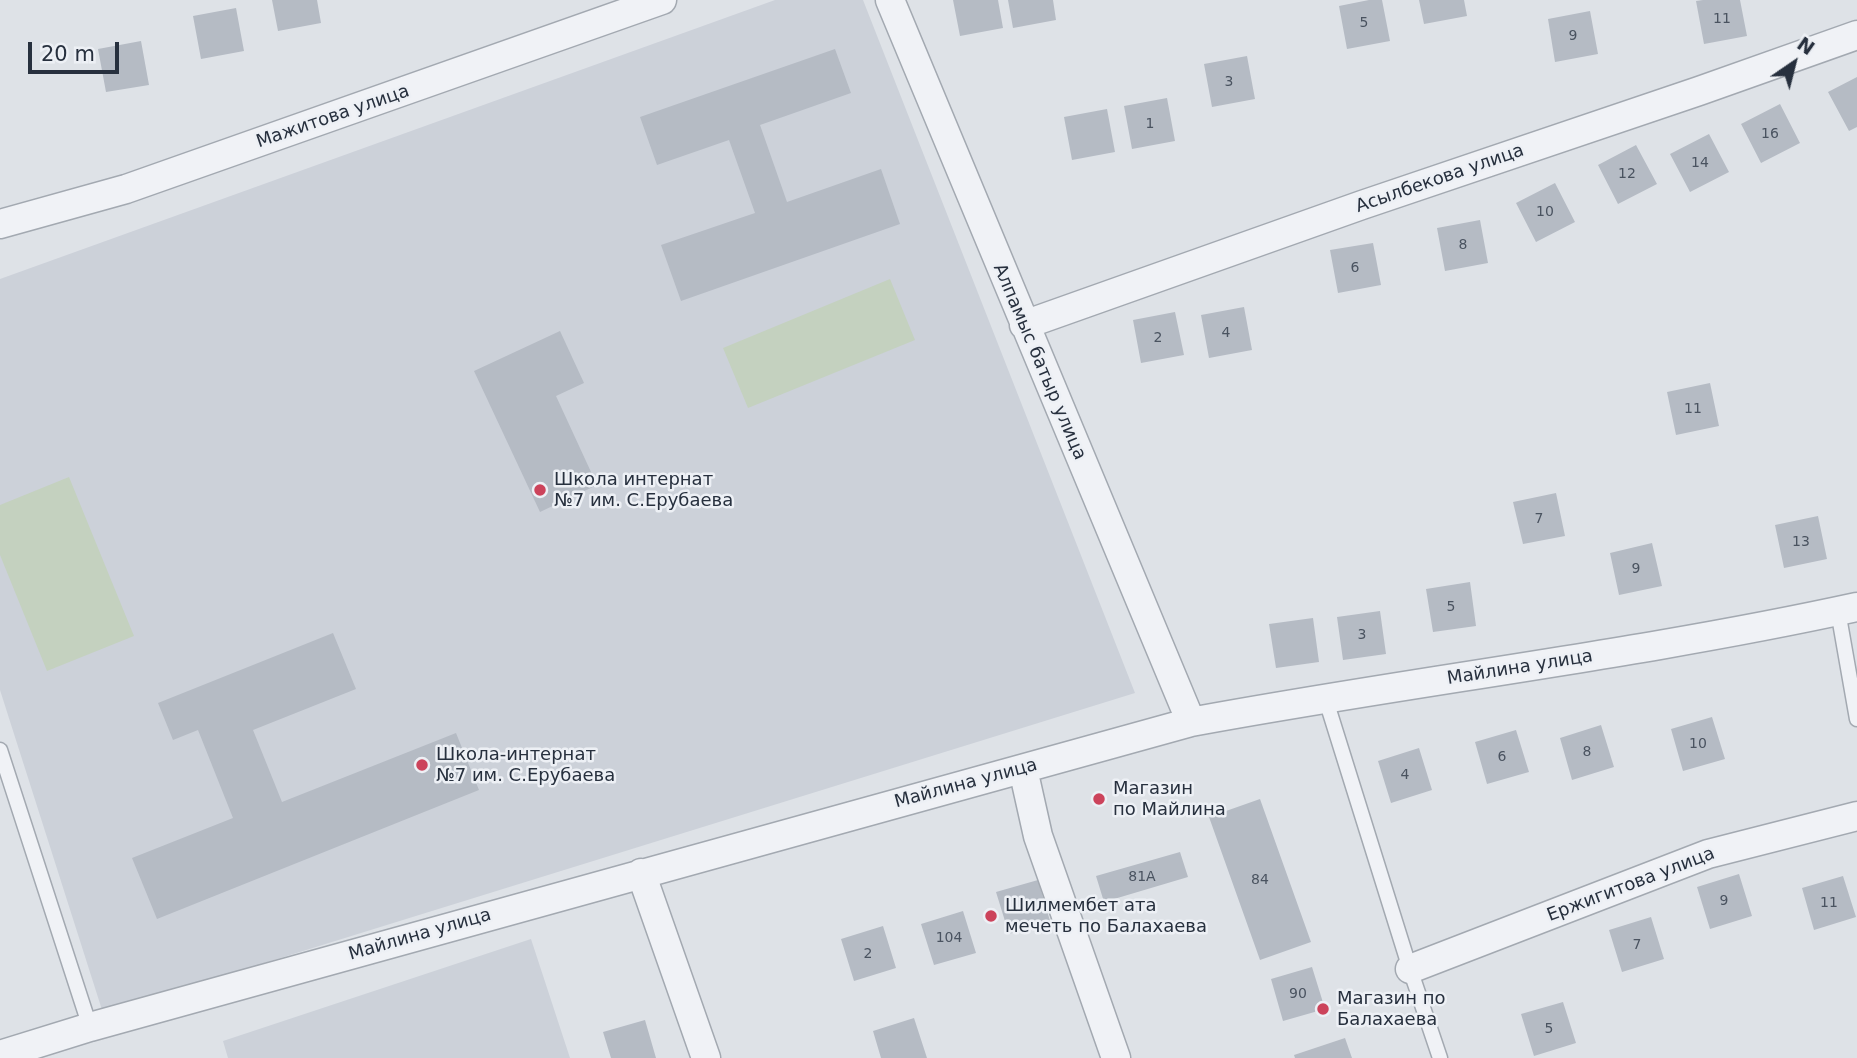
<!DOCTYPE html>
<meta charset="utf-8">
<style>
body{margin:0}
#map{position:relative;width:1857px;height:1058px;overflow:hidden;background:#dee2e7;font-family:"DejaVu Sans",sans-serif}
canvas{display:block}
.north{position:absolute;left:1759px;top:28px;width:70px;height:70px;-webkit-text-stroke:5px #edf0f5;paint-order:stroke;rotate:35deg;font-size:19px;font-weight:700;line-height:28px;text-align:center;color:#27303e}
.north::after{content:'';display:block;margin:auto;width:24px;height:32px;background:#27303e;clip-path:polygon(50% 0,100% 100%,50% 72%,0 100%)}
.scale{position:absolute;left:28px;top:42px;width:91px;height:32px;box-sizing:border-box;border:4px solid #27303e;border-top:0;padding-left:9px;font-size:21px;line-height:24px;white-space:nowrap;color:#27303e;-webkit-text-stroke:5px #edf0f5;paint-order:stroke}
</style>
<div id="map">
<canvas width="1857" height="1058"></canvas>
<div class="north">N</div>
<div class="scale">20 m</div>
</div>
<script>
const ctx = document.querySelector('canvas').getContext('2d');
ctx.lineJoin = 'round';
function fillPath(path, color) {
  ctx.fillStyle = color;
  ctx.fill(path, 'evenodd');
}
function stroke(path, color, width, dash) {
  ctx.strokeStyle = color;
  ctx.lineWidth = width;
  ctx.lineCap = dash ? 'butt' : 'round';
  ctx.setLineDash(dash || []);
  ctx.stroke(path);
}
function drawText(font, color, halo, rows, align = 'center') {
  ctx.font = font + ' "DejaVu Sans",sans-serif';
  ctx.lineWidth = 5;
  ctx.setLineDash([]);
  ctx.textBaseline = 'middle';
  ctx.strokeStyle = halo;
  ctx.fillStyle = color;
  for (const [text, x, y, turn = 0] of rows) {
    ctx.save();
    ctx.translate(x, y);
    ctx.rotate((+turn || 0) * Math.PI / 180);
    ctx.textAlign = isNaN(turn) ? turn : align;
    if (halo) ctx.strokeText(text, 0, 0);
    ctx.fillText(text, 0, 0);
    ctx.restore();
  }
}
fillPath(new Path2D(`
 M775,0H863L1135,693L103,1013L0,690V279Z
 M531,939L570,1058H228L223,1041Z`), '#ccd1d9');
fillPath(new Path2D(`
 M890,279L915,340L748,408L723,348Z
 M69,477L134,636L47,671L0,555V505Z`), '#c4d1bf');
fillPath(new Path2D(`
 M272,0H317L321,23L278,31Z
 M953,0H998L1003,28L960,36Z
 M1008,0H1053L1056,20L1013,28Z
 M1369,0H1382L1390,41L1347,49L1339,6Z
 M1419,0H1464L1467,16L1424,24Z
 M1703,0H1740L1747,36L1704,44L1696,1Z
 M236,8L244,51L201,59L193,16Z
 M1590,11L1598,54L1555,62L1548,19Z
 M141,41L149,85L106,92L98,49Z
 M835,49L851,93L760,125L787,202L881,169L900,224L681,301L661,245L755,213L729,140L657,165L640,117Z
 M1247,56L1255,99L1212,107L1204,64Z
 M1857,77V127L1849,131L1828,92Z
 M1167,98L1175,141L1132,149L1124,106Z
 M1780,104L1800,143L1761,163L1741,124Z
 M1107,109L1115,152L1072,160L1064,117Z
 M1709,134L1729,172L1690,192L1670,154Z
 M1636,145L1657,184L1618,204L1598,165Z
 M1555,183L1575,222L1536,242L1516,203Z
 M1480,220L1488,263L1445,271L1437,228Z
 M1373,243L1381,285L1338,293L1330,250Z
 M1244,307L1252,350L1209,358L1201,315Z
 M1175,312L1184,355L1141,363L1133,320Z
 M560,331L584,383L556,396L597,485L540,512L474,371Z
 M1710,383L1719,426L1676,435L1667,392Z
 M1556,493L1565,536L1523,544L1513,502Z
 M1818,516L1827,559L1784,568L1775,525Z
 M1652,543L1662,586L1619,595L1610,553Z
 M1470,582L1476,626L1433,632L1426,589Z
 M1380,611L1386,654L1343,660L1337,617Z
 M1313,618L1319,662L1276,668L1269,624Z
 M333,633L356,689L253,730L282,802L456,733L479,790L157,919L132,858L233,818L198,730L173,740L158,703Z
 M1712,717L1725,759L1683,771L1671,729Z
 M1601,725L1614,767L1572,780L1560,738Z
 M1516,730L1529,772L1487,784L1475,742Z
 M1419,748L1432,790L1391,803L1378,761Z
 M1260,799L1311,942L1260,960L1209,817Z
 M1180,852L1188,877L1104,902L1096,876Z
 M1739,874L1752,916L1710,929L1697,887Z
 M1843,876L1856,917L1814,930L1802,888Z
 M1038,880L1050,921L1009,934L996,892Z
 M963,911L976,953L934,965L921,924Z
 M1651,917L1664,959L1622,972L1609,930Z
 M883,926L896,968L854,981L841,939Z
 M1312,967L1325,1009L1283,1021L1271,979Z
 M1563,1002L1576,1043L1534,1056L1521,1014Z
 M914,1018L927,1058H881L873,1031Z
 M645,1020L656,1058H611L603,1032Z
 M1345,1038L1352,1058H1295L1294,1055Z`), '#b5bbc4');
const lane = new Path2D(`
 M1838,611L1857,719
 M1325,697L1410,969L1440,1058
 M0,750L90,1027`);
const street = new Path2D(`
 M890,0L1191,722
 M0,224L126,189L662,0
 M1024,325L1362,205L1699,91L1857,35
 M1023,769L1038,836L1116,1058
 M641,873L706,1058
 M1410,969L1708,854L1857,816
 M0,1055L90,1027L1191,722C1412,681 1637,655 1857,607`);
stroke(lane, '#a3a9b1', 17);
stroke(street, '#a3a9b1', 31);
stroke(lane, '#f0f2f6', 14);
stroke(street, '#f0f2f6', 28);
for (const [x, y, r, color] of [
 [540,490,7,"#cc435b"],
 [422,765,7,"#cc435b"],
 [1099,799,7,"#cc435b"],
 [991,916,7,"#cc435b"],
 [1323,1009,7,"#cc435b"]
]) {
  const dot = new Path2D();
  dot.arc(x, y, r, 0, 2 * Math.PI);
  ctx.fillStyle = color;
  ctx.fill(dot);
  stroke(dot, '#edf0f5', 2.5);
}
drawText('14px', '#4a5360', null, [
 ["11",1722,19],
 ["5",1364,23],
 ["9",1573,36],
 ["3",1229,82],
 ["1",1150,124],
 ["16",1770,134],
 ["14",1700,163],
 ["12",1627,174],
 ["10",1545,212],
 ["8",1463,245],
 ["6",1355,268],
 ["4",1226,333],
 ["2",1158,338],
 ["11",1693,409],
 ["7",1539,519],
 ["13",1801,542],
 ["9",1636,569],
 ["5",1451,607],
 ["3",1362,635],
 ["10",1698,744],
 ["8",1587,752],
 ["6",1502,757],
 ["4",1405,775],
 ["81А",1142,877],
 ["84",1260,880],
 ["9",1724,901],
 ["11",1829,903],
 ["104",949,938],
 ["7",1637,945],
 ["2",868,954],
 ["90",1298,994],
 ["5",1549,1029]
]);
drawText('18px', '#27303e', '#edf0f5', [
 ["Мажитова улица",333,117,-19],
 ["Асылбекова улица",1440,179,-19],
 ["Алпамыс батыр улица",1039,362,67],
 ["Майлина улица",1520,668,-9],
 ["Майлина улица",966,784,-15],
 ["Ержигитова улица",1631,885,-21],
 ["Майлина улица",420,935,-16]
]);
drawText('18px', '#27303e', '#edf0f5', [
 ["Школа интернат",554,480],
 ["№7 им. С.Ерубаева",554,501],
 ["Школа-интернат",436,755],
 ["№7 им. С.Ерубаева",436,776],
 ["Магазин",1113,789],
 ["по Майлина",1113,810],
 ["Шилмембет ата",1005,906],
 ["мечеть по Балахаева",1005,927],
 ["Магазин по",1337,999],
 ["Балахаева",1337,1020]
], 'left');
</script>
